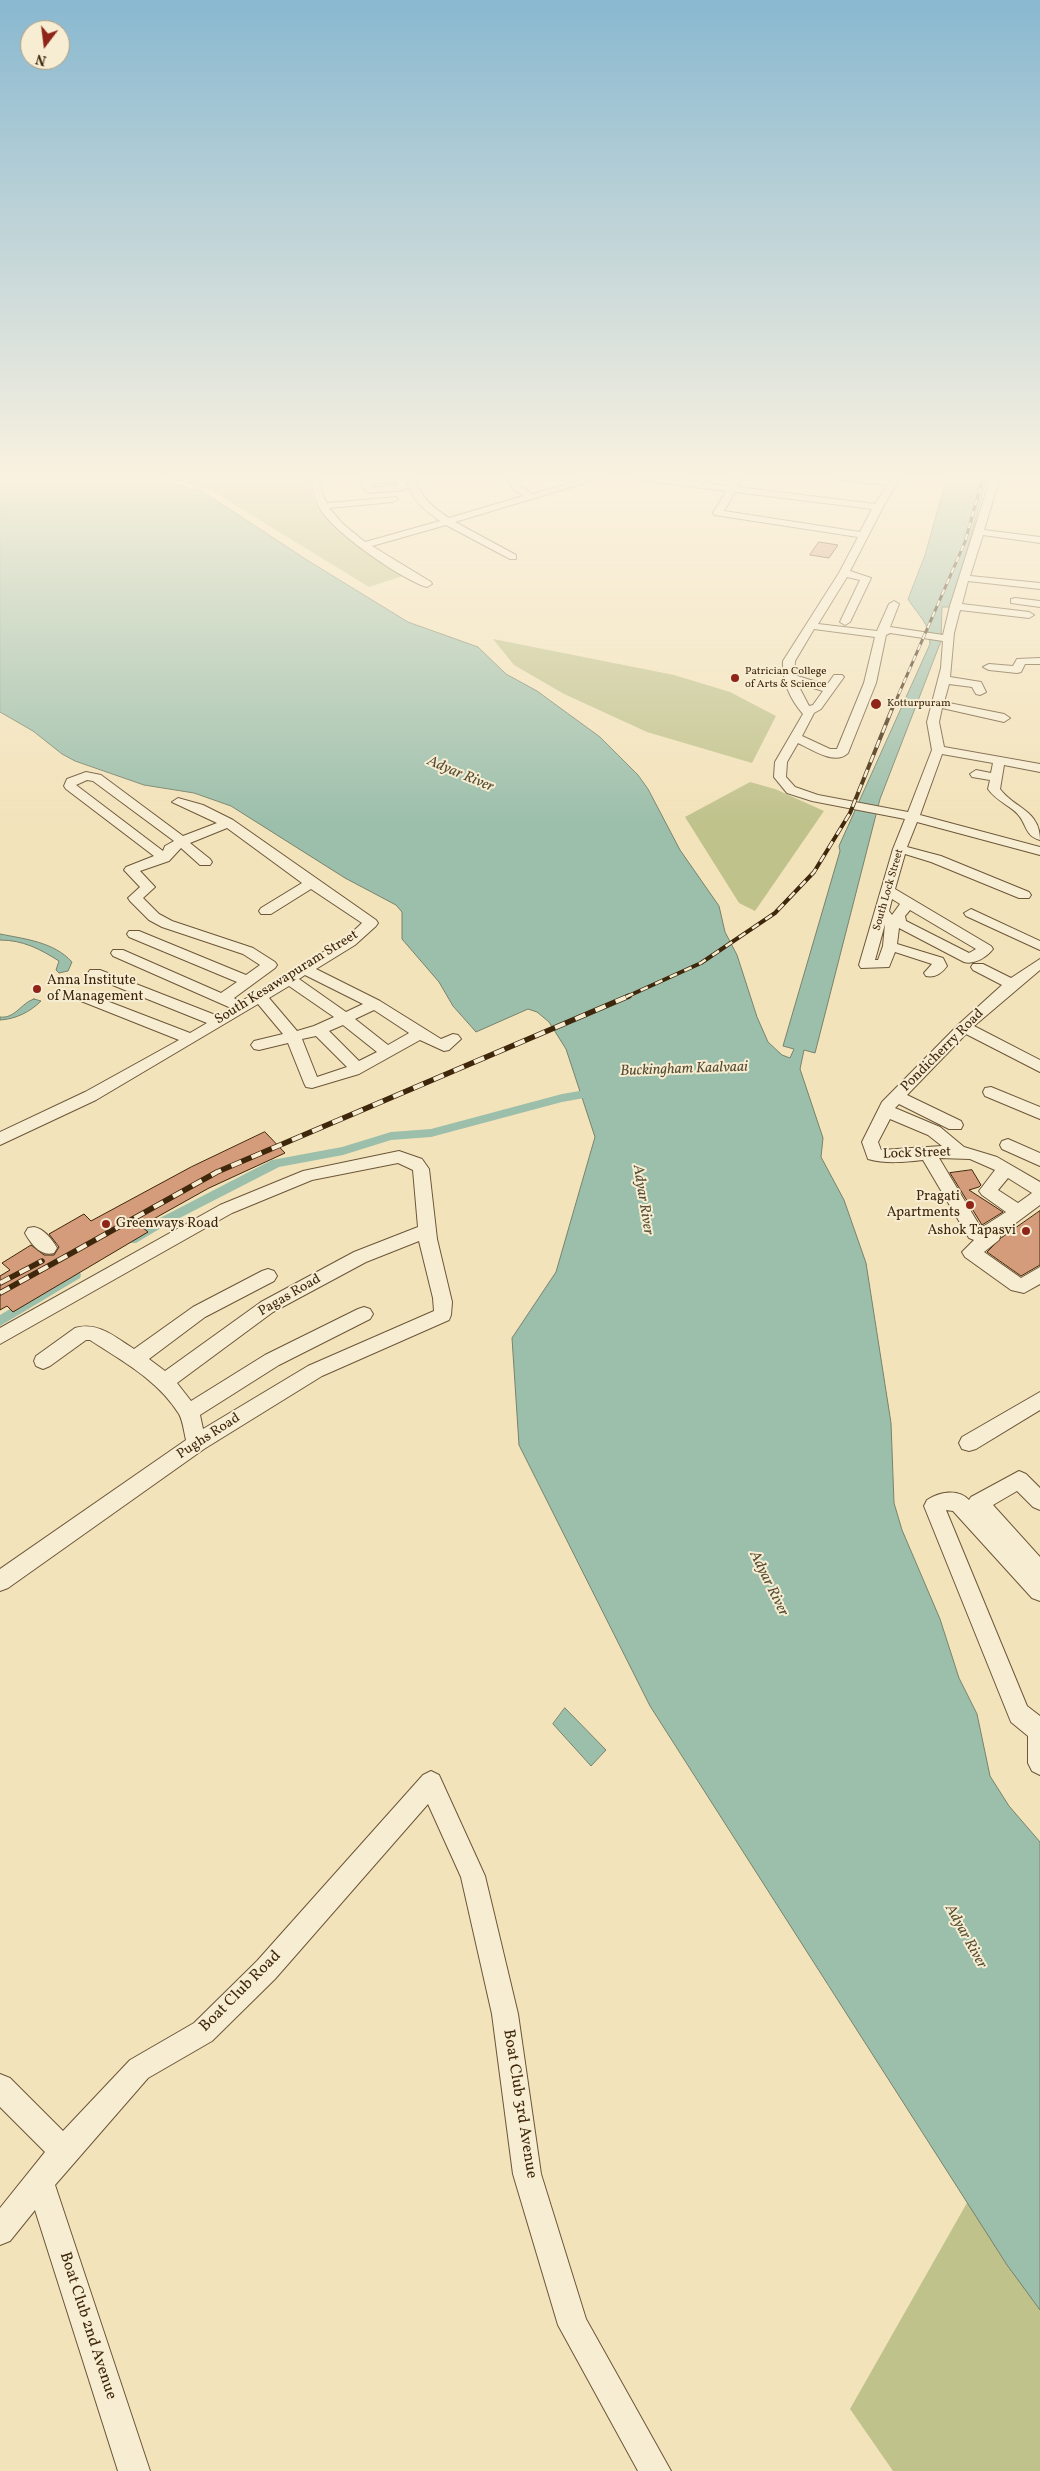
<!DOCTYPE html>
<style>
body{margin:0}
#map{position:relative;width:1040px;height:2471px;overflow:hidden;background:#f3e3bb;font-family:Vollkorn,serif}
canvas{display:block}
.north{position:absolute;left:20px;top:20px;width:50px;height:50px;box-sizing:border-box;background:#f7edd3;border:1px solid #ad9e83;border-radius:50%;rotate:195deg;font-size:14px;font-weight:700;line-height:20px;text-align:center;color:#3f270b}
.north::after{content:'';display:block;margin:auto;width:18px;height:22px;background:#8f2418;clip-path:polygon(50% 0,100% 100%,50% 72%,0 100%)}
</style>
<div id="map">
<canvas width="1040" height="2471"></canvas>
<div class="north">N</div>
</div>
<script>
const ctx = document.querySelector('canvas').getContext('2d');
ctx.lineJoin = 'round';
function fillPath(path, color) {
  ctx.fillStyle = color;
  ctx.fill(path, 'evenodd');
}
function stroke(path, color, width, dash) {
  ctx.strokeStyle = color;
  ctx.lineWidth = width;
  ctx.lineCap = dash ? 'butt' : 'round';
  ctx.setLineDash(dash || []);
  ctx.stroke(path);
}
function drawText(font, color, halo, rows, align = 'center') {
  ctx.font = font + ' Vollkorn,serif';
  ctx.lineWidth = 4;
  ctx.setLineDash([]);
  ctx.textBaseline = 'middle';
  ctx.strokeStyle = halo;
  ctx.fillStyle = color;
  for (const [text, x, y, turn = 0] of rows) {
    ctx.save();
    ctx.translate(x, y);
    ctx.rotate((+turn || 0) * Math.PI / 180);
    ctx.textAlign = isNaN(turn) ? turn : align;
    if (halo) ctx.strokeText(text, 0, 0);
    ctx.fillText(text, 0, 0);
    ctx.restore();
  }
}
fillPath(new Path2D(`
 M164,477H310C308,527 371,553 406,575L369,587L212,491Z
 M493,639L674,675L730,692L776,716L752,763L647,732L564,694L514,665Z
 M750,782L775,789L824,811L755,911L739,903L685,817Z
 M972,2194L1040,2285V2471H893L850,2409Z`), '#c0c28c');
const water = new Path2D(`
 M0,477H143L202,491L307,560L408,622L478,647L506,674L537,691L600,737L638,775L648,789L680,850L719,906L725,932L737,955L757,1017L768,1042L782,1055L790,1058L794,1049L783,1046L840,851L839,846L930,644C929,621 919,617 908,599L925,555L947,477H987L952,605L950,607H942L941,641L880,799L815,1053L804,1050L800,1069L823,1138L821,1157L844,1200L866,1263L891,1423L894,1503L902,1530L940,1619L959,1678L977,1714L990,1776L1009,1806L1040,1842V2310L1007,2265L650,1706L519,1445L512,1338L556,1272L595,1137L566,1049L549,1022L537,1012L528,1009L476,1032L453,1006L439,982L402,939V912L396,905L345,878L231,806L194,793L144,785L75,761L62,754L33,731L0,712Z
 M0,934C25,939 54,942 72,962L68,971L59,973L56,970L59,961C40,949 23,940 0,940Z
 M34,999L41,1001C30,1012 16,1019 0,1020V1017C15,1019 21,1003 34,999Z
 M565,1708L606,1750L591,1766L553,1724Z`);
fillPath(water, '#9cbfab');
stroke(water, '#77826b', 1);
fillPath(new Path2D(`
 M597,1088L603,1092L601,1095L562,1102L431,1137L391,1140L343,1155L279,1167L166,1225L136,1243H128L126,1240L128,1237L158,1219L272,1160L342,1147L391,1132L431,1129L562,1094Z
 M75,1270L80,1272L81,1275L80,1278L0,1326V1315Z`), '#9cbfab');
const building = new Path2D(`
 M819,542L838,545L829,558L810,555Z
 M265,1132L285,1153L209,1188L141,1226L148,1232L13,1312L7,1306L0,1310V1276L10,1270L2,1263L31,1245L44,1255H54L59,1247L49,1234L84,1214L91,1221L191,1167Z
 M972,1170L981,1185L979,1187L969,1190L1003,1212L982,1225L950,1173Z
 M1040,1211V1265L1021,1276L987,1252L1001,1238Z`);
fillPath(building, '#d59c7b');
stroke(building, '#3f270b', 1);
const minor = new Path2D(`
 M311,477H321L322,494L327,503L396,497L398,499L393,502L329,508L343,524L365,542L440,521C426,511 410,499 408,482H405L408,487L405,490L369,493L366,492L360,483L366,478L416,477C419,497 433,507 449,518L523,496L513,489L505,477H513L519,485L532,494L591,477H605L455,522L516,555V559H510L446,525L372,546L431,582L432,584L427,587C402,580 330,530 319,507C314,497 313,488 311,477ZM396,482L398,486L372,487L370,484Z
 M632,477H658L729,486L734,478L737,477L742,480L738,487L875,504L887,485L838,480L833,477L891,480L893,477H901L883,507L850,571L871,578L850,622L845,625L840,622L860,580L847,577L818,624L877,631L889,604L894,601L899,604L890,627L943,635L950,606L991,477H1000L984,530L1040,537V543L983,535L970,576L1040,583V589L968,581L962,604L1029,612L1034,615L1029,618L960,610L954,633L950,677L981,682L986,692L980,695L976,694L972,687L949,684L944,702L1004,714L1010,718L1004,722L942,708L939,722L944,747L1040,764V772L1004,765L1000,789C1015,809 1040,810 1040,840C1026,836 1027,827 1020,817C1014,807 997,802 988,789L990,780L972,777L970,774L976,770L991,773L993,763L942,754L920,815L1040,847V855L917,822L907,847L941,856L1029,892L1031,895L1029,898H1019L931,862L905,854L895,889L991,946L993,949C987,957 974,965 964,962L899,928L897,944L943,958L947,966C942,973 935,978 926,976L924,973L932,964L895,952L889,967L861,968L859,965L893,849L905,819L812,801L787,793L774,777L775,762L803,714C790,699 782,681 783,661L839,573L858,537L715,515L713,513L726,491L637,480ZM735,492L872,509L860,532L724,511ZM814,629L875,637L864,683L837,749H830L802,736L814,713L821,709L844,677L842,675H834L827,685L794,675L795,661ZM890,633L943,641L941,668L927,722L932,750L908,812L818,795L795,787L786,777L787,762L798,743C811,749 835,766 848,753L876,683L886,635ZM797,683L823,691L813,705L809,706ZM892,899L900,904L892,915L889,911ZM910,910L976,949L969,953L906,921L905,916ZM885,924L883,946L878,960H875Z
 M1015,598L1040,601V607L1011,603V599Z
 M1040,658V664H1025L1021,672L1017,673L989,670L983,667L989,664L1013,666L1017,659Z
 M86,772L101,775L183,836L217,823L172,802L178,798L203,805L233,820L376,920L378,923L376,926L355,945L316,969L380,1001L441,1039L453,1034L458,1035L461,1039L449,1050L444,1051L420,1040L359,1074L312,1088L306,1087L304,1083L288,1043L259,1050L254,1049L251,1045L254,1041L283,1034L258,1004L96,1100L0,1145V1132L85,1092L179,1040L76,999L74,996L76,993H86L190,1033L207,1023L90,976L88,973L90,970H100L218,1016L231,1008L113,956L111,953L113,950H123L221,993L237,982L129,937L127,934L129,931H139L246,975L260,965L243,954L162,927L149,920L130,901L128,898L140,887L124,870L126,867L154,856L66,789L64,786L67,779ZM87,780L93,781L174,841L165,846L163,851L76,785ZM227,828L302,883L261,908L259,911L261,914H271L311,889L362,923L345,939L240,1002L234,998L275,968L277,965L275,962L253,948L172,921L159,914L143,898L155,887L140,871L169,861L181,848L200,865H210L212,862L210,859L190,843ZM305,975L363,1004L346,1012L299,979ZM289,986L334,1017L314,1026L297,1031L269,998ZM374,1010L409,1033L388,1045L355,1019ZM343,1025L377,1052L359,1061L329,1031ZM316,1036L347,1067L317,1077L302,1039Z
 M971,909L1040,941V950L966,916L964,913Z
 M1040,959V970L974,1026L1040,1060V1072L966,1034L907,1095L961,1121L963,1125L961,1129H949L899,1104L895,1108L940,1127L964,1147L997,1157L1040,1182V1205L1001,1234L999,1240L984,1252L1021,1278L1040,1267V1284L1024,1293L1011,1290L965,1257L962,1252L974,1240L969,1238L923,1160C905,1162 886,1164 868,1159L862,1142L882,1102L959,1024L1002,985L973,970L971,967L973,964H983L1011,978ZM890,1119L928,1135L942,1146L881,1150L878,1142ZM939,1158L970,1159L995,1170L979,1191L982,1195L1006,1212L981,1228ZM1008,1178L1032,1193L1018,1203L998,1190Z
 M991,1087L1040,1107V1119L985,1096L983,1092L985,1088Z
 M1008,1139L1040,1153V1166L1002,1149L1000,1145L1002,1141Z
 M399,1151L422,1159L429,1169L437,1239L452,1302L451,1315L449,1320L322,1376L204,1449L8,1588L0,1591V1569L186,1440C184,1432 183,1421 179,1414C158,1380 122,1361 90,1340H86L50,1366L43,1369L36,1366L34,1361L36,1356L75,1328C98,1321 116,1338 134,1349L193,1307L262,1271L268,1269L274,1271L277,1276L274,1281L205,1317L149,1359L165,1371L261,1302L354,1252L418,1227L413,1170L398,1163L312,1180L232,1213L0,1344V1328L220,1205L303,1171ZM419,1241L433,1298L434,1311L308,1366L203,1429L200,1415L279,1365L370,1319L373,1314L370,1309L364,1307L358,1309L265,1355L191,1401L177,1383L273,1312L366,1262Z
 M34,1227C44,1229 52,1239 57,1248L54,1253C41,1257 31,1244 25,1233L28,1228Z
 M1040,1392V1410L976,1449L969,1451L962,1449L959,1443L962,1437Z
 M1019,1471L1026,1474L1040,1488V1510L1033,1507L1017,1491L993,1505L1040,1557V1601L1032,1598L953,1511L946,1510L1027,1706L1040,1716V1775L1032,1771L1028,1763V1736L1011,1722L924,1506L927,1500C939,1492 958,1488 969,1500L971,1497Z
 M431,1771L439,1775L485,1876L518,2014L541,2174L586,2319L671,2471H638L558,2325L513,2174L492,2014L461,1877L428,1804L275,1979L212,2041L148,2078L55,2185L150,2471H118L35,2210L10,2241L0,2245V2208L45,2152L0,2107V2074L10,2078L63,2131L130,2060L194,2023L257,1961L423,1775Z`);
stroke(minor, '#6c5637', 2);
fillPath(minor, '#f7edd3');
const railFar2 = new Path2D(`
 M894,705L965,542L983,477`);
const railFar1 = new Path2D(`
 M626,997L701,963L775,913L814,872L850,813L894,704`);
const rail = new Path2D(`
 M0,1283L42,1261
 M0,1293L217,1172L629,996`);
stroke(railFar2, '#3f270b', 3);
stroke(railFar1, '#3f270b', 4);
stroke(rail, '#3f270b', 5.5);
stroke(railFar2, '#f7edd3', 2, [6]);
stroke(railFar1, '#f7edd3', 2.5, [8]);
stroke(rail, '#f7edd3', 4, [11]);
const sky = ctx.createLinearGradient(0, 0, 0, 823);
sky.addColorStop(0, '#89b8d0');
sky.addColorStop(0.58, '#faf2e0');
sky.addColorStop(1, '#faf2e000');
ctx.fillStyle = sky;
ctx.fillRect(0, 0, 1040, 823);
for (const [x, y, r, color] of [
 [735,678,5,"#8f2418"],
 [876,704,6,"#8f2418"],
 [37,989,5,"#8f2418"],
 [970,1205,5,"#8f2418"],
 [106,1224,5,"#8f2418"],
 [1026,1231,5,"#8f2418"]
]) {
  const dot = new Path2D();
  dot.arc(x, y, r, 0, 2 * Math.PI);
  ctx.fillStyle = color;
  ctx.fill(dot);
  stroke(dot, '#f7edd3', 2);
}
drawText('11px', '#3f270b', '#f7edd3', [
 ["Patrician College",745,672],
 ["of Arts & Science",745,685],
 ["Kotturpuram",887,704]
], 'left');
drawText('11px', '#3f270b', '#f7edd3', [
 ["South Lock Street",889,890,-74]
]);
drawText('14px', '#3f270b', '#f7edd3', [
 ["South Kesawapuram Street",287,978,-32],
 ["Pondicherry Road",943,1051,-45],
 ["Lock Street",917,1154,-2],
 ["Pagas Road",290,1296,-30],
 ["Pughs Road",209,1437,-33]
]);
drawText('14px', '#3f270b', '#f7edd3', [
 ["Anna Institute",47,981],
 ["of Management",47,997],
 ["Pragati",960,1197,"right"],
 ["Apartments",960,1213,"right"],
 ["Greenways Road",116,1224],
 ["Ashok Tapasvi",1016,1231,"right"]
], 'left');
drawText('italic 15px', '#564d33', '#f7edd3', [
 ["Adyar River",460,775,23],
 ["Buckingham Kaalvaai",684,1070,-2],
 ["Adyar River",642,1200,81],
 ["Adyar River",768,1584,64],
 ["Adyar River",965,1937,61]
]);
drawText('16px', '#3f270b', '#f7edd3', [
 ["Boat Club Road",241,1992,-45],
 ["Boat Club 3rd Avenue",519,2104,81],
 ["Boat Club 2nd Avenue",87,2326,72]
]);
</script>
